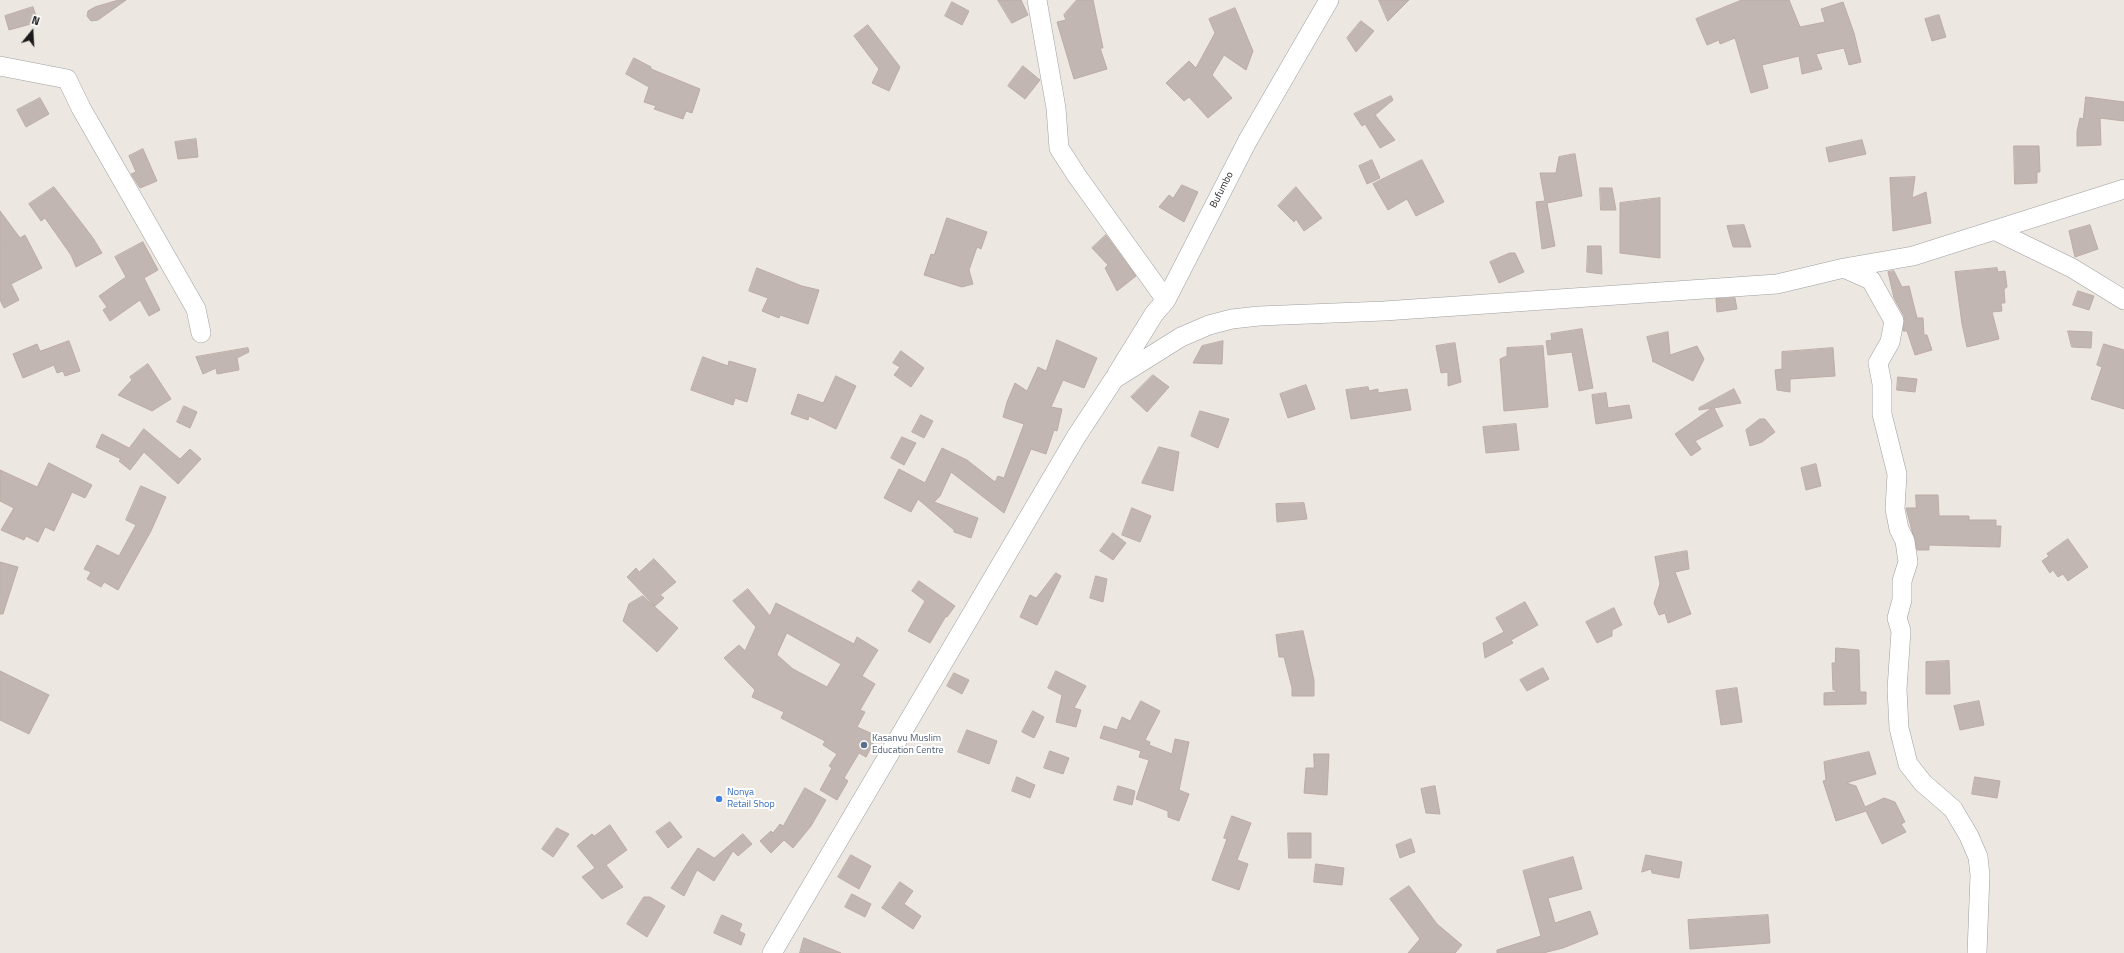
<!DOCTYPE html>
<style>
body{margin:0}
#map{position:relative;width:2124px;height:953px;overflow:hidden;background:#ece7e1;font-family:"Titillium Web",sans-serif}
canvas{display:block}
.north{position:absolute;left:12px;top:12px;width:40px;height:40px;-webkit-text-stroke:3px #fff;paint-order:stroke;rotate:18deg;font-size:11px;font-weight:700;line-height:16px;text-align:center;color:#1b1b1b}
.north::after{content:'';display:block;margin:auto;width:14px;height:18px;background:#1b1b1b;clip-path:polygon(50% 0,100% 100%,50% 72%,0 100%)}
</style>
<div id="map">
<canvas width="2124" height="953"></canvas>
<div class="north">N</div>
</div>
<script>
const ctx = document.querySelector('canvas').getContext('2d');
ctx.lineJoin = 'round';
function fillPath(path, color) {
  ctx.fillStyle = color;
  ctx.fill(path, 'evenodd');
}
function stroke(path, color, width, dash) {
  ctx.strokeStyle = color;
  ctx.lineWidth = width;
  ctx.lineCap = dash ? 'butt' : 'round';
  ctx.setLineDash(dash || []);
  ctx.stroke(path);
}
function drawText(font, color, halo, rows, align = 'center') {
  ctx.font = font + ' "Titillium Web",sans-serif';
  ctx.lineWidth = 4;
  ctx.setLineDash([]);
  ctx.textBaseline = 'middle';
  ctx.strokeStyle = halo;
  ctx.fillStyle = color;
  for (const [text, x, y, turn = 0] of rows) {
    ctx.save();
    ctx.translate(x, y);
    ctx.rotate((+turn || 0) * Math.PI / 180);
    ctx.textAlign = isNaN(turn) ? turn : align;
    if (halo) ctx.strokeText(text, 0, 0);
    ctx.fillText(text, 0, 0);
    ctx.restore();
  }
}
const building = new Path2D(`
 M119,0H126L98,20L91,21L87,16L88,11L95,7Z
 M998,0H1021L1028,15L1012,23Z
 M1077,0H1093L1103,48H1100L1107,69L1074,79L1057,22L1066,20L1064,15Z
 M1379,0H1409L1388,21Z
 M1742,0H1789L1800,27L1825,22L1821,9L1843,2L1854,33L1861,62L1849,65L1844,48L1816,54L1822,69L1802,74L1799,56L1762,65L1768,88L1751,93L1735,38L1720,44L1719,40L1707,45L1696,19Z
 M952,2L969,11L962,25L945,16Z
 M33,7L38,22L9,30L5,16Z
 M1235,8L1253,51L1246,70L1224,55L1212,75L1232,98L1208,118L1189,97L1184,101L1166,83L1189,61L1196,68L1215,33L1209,19Z
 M1939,15L1946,37L1932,41L1925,19Z
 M1361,21L1374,31L1356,52L1347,38Z
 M868,25L900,67L889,91L872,83L879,69L854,36Z
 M634,58L651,67V69L700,89L692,113L686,111L683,119L654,109L656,106L644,102L649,87L626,74Z
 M1023,66L1040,80L1025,99L1008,86Z
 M1391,96L1393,100L1375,115L1395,140L1380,148L1365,124L1362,126L1354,114Z
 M2086,97L2124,102V121L2100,118L2101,145L2077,146V131L2080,118L2083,119Z
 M40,98L49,114L26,127L17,110Z
 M196,139L198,157L178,159L175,142Z
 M1862,140L1866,154L1829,162L1826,148Z
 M2014,146H2039L2040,172H2037V183L2015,184Z
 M143,149L157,181L140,188L131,174L136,172L129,156Z
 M1575,154L1582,196L1547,203L1555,246L1542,249L1536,202L1545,201L1540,173H1556L1559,157Z
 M1372,160L1380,178L1367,184L1359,166Z
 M1422,160L1444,202L1416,216L1407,199L1388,210L1373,184Z
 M1915,177L1912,198L1926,192L1931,223L1893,231L1890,178Z
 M1182,185L1198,192L1184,222L1159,207L1169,195L1173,198Z
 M54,187L93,238L102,253L76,267L71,255L45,218L41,221L29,204Z
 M1296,187L1322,218L1304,231L1296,219L1294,222L1278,206Z
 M1600,188H1612L1616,210H1601Z
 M1660,198V258L1620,253V203Z
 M0,211L20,238L25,235L42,268L11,284L19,300L4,308L0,300Z
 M947,218L987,232L981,249L977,247L969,270L973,284L962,287L924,275L931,254L934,255Z
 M1744,225L1751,247H1733L1727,226Z
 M2090,225L2098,249L2075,257L2069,231Z
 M1106,235L1136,276L1117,291L1105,268L1108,265L1092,248Z
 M143,242L158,270L144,278L160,310L149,316L140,300L110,321L103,310L107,307L99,296L126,277L115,257Z
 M1588,246H1601L1602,274L1587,272Z
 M1510,253H1515L1524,272L1499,283L1490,262Z
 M757,268L802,286L819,290L808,324L780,315L779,318L762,311L768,298L749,291Z
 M1997,268L1998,272L2005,271L2007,287L2004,289L2005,303H2001L2002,311L1992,312L1999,339L1967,347L1962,324L1955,272Z
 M1894,271L1902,287L1909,286L1917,318H1923L1924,335H1927L1932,350L1915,355L1907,331H1903L1904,316L1894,298L1888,272Z
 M2078,291L2094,296L2089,310L2073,305Z
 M1735,298L1737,309L1717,312L1716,299Z
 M1582,329L1593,388L1579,391L1572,352L1548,355L1546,341L1552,340L1551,334Z
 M2068,331L2092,332L2091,348L2072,347Z
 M1668,332L1670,355L1697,346L1704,359L1693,381L1652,361H1653L1647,337Z
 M1057,340L1097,358L1084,388L1063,380L1051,407L1062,409L1057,431L1054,430L1046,454L1031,449L1004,513L951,472L940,496L934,502L978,518L971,538L954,532V530L918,499L911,512L884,498L899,469L925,483L942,448L967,460L995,482L998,476L1004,478L1024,424L1003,417L1007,402L1015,383L1027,391L1038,367L1046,371Z
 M69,341L80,371L65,376L63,371L57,373L54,365L23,378L13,354L37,344L40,351Z
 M1223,341L1222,364L1193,363L1202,346Z
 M1455,343L1461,382L1448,386V372L1441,373L1436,346Z
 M2104,344L2124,350V409L2091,399L2102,367L2097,365Z
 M1543,346L1548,407L1504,411L1500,359L1507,356V348Z
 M248,348L249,352L237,358L239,370L217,374L216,368L203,374L196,357Z
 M1833,348L1835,376L1790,379V392L1777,390L1775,370L1782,369V352Z
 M901,351L924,368L911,387L894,375L900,367L893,363Z
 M703,357L728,366L729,361L756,369L747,402L735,398L733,405L691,390Z
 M148,364L171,399L152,411L118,395L132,380L130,377Z
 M1153,375L1169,387L1147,412L1131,397Z
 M836,376L856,386L836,429L809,416L808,420L791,414L798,394L823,403Z
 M1898,377L1917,379L1915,392L1897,390Z
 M1306,385L1315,409L1288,418L1280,394Z
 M1368,387L1369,391L1378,389V393L1407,389L1411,410L1351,419L1346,390Z
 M1734,389L1741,403L1714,408L1723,426L1695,441L1701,449L1691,456L1675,434L1712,408L1699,410V408Z
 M1606,393L1608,408L1629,405L1632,418L1596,424L1592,395Z
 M184,406L197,412L190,428L177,422Z
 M1200,411L1229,419L1218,448L1191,436Z
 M921,415L933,421L924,438L912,432Z
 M1760,419H1765L1775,432L1762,442L1750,446L1746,430Z
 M1516,424L1519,450L1486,453L1483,427Z
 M144,429L180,459L190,449L201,459L178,484L144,452L130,470L119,461L121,459L96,447L102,434L129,448Z
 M902,437L916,443L904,465L891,458Z
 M1159,447L1179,452L1173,491L1142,483Z
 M49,463L92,485L85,498L72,492L54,531L45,527L38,542L26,536L24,540L1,530L14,508L0,501V470L37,487Z
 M1816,464L1821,486L1806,490L1801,468Z
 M141,486L166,497L151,531L118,590L104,582L101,587L87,579L91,572L84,569L97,545L119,556L136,525L126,520Z
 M1916,495H1938L1939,516H1969V520H1996V526H2001L2000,547L1929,545V550H1917L1906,508H1916Z
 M1304,503L1307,519L1277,522L1276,504Z
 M1132,508L1151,516L1140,542L1122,535Z
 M1113,533L1126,543L1113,560L1100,551Z
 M2068,539L2088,567L2068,581L2063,574L2058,577L2053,570L2050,573L2042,561L2049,556L2047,554Z
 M1687,551L1689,569L1675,572L1691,614L1668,623L1665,613L1659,615L1654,603L1660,584L1655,557Z
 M654,559L676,582L660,595L664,598L655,606L627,577L636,568L639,572Z
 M0,562L18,567L3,614H0Z
 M1056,573L1061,576L1037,625L1020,617L1030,595L1036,598Z
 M1096,576L1107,579L1103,602L1090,598Z
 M919,581L955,606L947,617L946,616L930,643L908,631L925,601L912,591Z
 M748,589L770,616L776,603L854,644L857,637L878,650L862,676L875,684L860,710L865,712L857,727L877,736L866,757L859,753L844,778L848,781L837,800L820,790L832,768L829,766L837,754L823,745L825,741L781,718L784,712L752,697L755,690L724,658L739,645L745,651L756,627L733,601ZM787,633L841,664L827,687L793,669L777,655Z
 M643,596L678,628L657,652L623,621L629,604Z
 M1525,602L1538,625L1511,640L1513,643L1485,658L1483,643L1504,632L1496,618Z
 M1614,608L1622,625L1612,630V636L1597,643L1586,622Z
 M1303,631L1314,680V696H1292V688L1284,657H1279L1276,635Z
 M1836,648L1859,650L1860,692H1866V704L1824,705V693L1836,692V690H1833L1832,663H1835Z
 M1949,661L1950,694H1926V662Z
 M1543,668L1549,679L1527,691L1520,680Z
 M0,671L49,695L29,734L0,720Z
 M1056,671L1086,686L1074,708L1081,710L1076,727L1056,722L1062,695L1048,688Z
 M954,673L969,680L962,694L947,686Z
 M1737,688L1742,722L1721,725L1716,691Z
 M1141,701L1160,711L1145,740L1150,742L1149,745L1172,754L1175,739L1189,742L1179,790L1189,794L1179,821L1168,817V811L1136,799L1149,760L1139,757L1141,751L1100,738L1104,726L1117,730L1122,717L1130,721Z
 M1979,701L1984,725L1960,730L1954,706Z
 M1033,711L1044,717L1034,738L1022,732Z
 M967,730L997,741L989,764L958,752Z
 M1050,751L1069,758L1063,774L1044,768Z
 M1869,752L1876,774L1846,783L1856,786L1865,807L1884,798L1895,802L1905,822L1901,824L1906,832L1882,844L1866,811L1836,821L1823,781L1826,780L1824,762Z
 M1314,754H1329L1327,795L1304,793L1306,768H1314Z
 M1017,777L1035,785L1030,798L1012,791Z
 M1975,777L2000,781L1997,798L1972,794Z
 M1118,786L1135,791L1132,805L1114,800Z
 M1435,786L1440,814L1426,813L1421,789Z
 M805,788L826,800L811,826L793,848L784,840L771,853L760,841L771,831L773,833L780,824L783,826Z
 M1232,816L1251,823L1237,860L1248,864L1239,890L1212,880L1227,839L1224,838Z
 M670,822L682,837L668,848L656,832Z
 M610,825L627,850L606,865L623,887L602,899L582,877L595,868L577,846L592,834L594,836Z
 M557,828L569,834L553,857L542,849Z
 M1288,833H1311V858H1289Z
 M743,834L752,844L738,856L733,851L714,881L697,870L684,896L671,888L698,848L714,858Z
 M1411,839L1415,852L1400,858L1396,845Z
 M851,855L871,866L859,889L838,877Z
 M1646,855L1682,862L1679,878L1652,873L1651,869L1642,872Z
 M1573,857L1582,889L1548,898L1555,923L1590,911L1598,934L1563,948L1543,953H1497V950L1541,936L1523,871Z
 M1316,864L1344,868L1342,885L1314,882Z
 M900,882L913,891L904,904L921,916L913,929L882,908Z
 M1409,886L1437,924L1462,945L1455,953H1408L1420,939L1390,899Z
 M852,894L871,904L865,917L845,907Z
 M644,897H650L665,906L647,937L627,924Z
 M722,915L742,924L739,931L745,934L741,945L714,933Z
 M1768,915L1770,943L1690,949L1688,920Z
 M804,938L841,953H800Z`);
fillPath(building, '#c1b6b1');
stroke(building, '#bdaca4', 1);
const minor = new Path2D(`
 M1037,0L1056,108L1059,148L1077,176L1166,300
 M0,66L67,79L81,108L196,309L201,333
 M1994,230L2072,268L2124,300
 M1844,268L1871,280L1894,321L1890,342L1878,363L1882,384V414L1897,474L1895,509L1899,529L1905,541L1908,562L1902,581V600L1897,618L1901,631L1897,689L1899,728L1908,764L1923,783L1953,809L1969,836L1978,857L1980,875L1977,953
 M1117,374L1154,314L1166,300L1248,140L1329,0
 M772,953L1076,437L1114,379L1181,337L1209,325L1232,319L1259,316L1384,311L1777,284L1844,268L1913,256L2124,189`);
stroke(minor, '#9f9f9f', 20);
stroke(minor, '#fff', 19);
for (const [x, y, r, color] of [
 [864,745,4,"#5c6f8a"],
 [719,799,4,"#3f7fe0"]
]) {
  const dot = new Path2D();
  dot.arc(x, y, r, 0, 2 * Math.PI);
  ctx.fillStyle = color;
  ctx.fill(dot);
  stroke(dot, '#fff', 1.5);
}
drawText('10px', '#1b1b1b', '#fff', [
 ["Bufumbo",1222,190,-63]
]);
drawText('10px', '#4e5e75', '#fff', [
 ["Kasanvu Muslim",872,739],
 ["Education Centre",872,751]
], 'left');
drawText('10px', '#366cbe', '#fff', [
 ["Nonya",727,793],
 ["Retail Shop",727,805]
], 'left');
</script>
